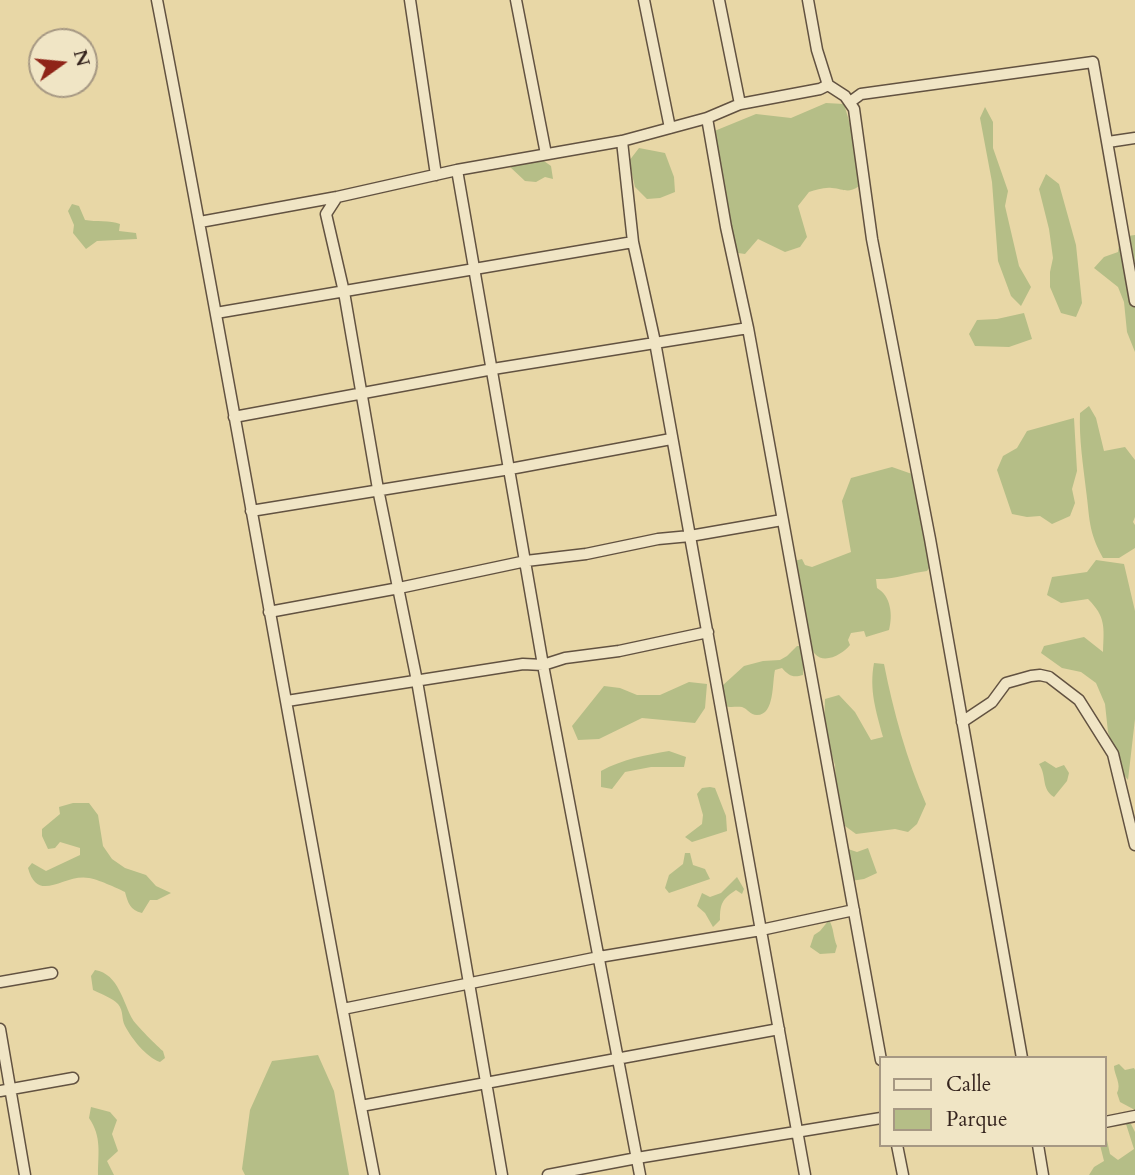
<!DOCTYPE html>
<style>
body{margin:0}
#map{position:relative;width:1135px;height:1175px;overflow:hidden;background:#e8d7a6;font-family:Cardo,serif}
canvas{display:block}
.legend{position:absolute;left:879px;top:1056px;width:228px;height:91px;box-sizing:border-box;background:#f0e5c5;border:2px solid #a69883;margin:0;padding:9px 12px;list-style:none;font-size:21px;color:#36251f}
.legend li{display:flex;align-items:center;gap:14px;height:35px}
.legend b{width:35px;border:2px solid #a69883}
.north{position:absolute;left:28px;top:28px;width:70px;height:70px;box-sizing:border-box;background:#f0e5c5;border:2px solid #a69883;border-radius:50%;rotate:75deg;font-size:19px;font-weight:700;line-height:28px;text-align:center;color:#36251f}
.north::after{content:'';display:block;margin:auto;width:24px;height:32px;background:#8f2418;clip-path:polygon(50% 0,100% 100%,50% 72%,0 100%)}
</style>
<div id="map">
<canvas width="1135" height="1175"></canvas>
<ul class="legend">
<li><b style="height:9px;background:#f0e5c5"></b>Calle</li>
<li><b style="height:19px;background:#b5be87"></b>Parque</li>
</ul>
<div class="north">N</div>
</div>
<script>
const ctx = document.querySelector('canvas').getContext('2d');
ctx.lineJoin = 'round';
function fillPath(path, color) {
  ctx.fillStyle = color;
  ctx.fill(path, 'evenodd');
}
function stroke(path, color, width, dash) {
  ctx.strokeStyle = color;
  ctx.lineWidth = width;
  ctx.lineCap = dash ? 'butt' : 'round';
  ctx.setLineDash(dash || []);
  ctx.stroke(path);
}
fillPath(new Path2D(`
 M826,103L844,104L852,131L859,186C848,194 844,189 832,188C824,187 816,190 809,192L798,206L807,237L800,247L785,252L758,239L745,254L738,253L732,244L712,132L756,114L791,118Z
 M985,107L993,122V148L1008,191L1005,206L1019,266L1031,287L1021,306L1011,296L998,261L992,182L980,118Z
 M639,148L665,153L674,177L675,192L660,198L647,199L635,187L629,161Z
 M537,156L551,166L553,179L545,177L536,182L525,181L509,166L511,159Z
 M1046,174L1059,184L1076,245L1082,303L1076,317L1061,313L1050,287V272L1053,258L1049,229L1039,189Z
 M72,204L79,206L85,220C96,222 110,220 120,224L119,231L136,233L137,239L97,241L86,249L73,233L74,225L68,211Z
 M1135,235V352L1127,332L1124,302L1118,287L1094,268L1104,257L1118,252L1120,237Z
 M1024,313L1032,339L1009,347L975,346L969,334L977,320L997,319Z
 M1089,406L1096,418L1104,451L1125,447L1135,460V517L1133,522L1135,525V548L1119,558H1103C1088,531 1090,519 1086,490C1083,463 1079,440 1080,413Z
 M1074,418L1077,471L1072,489L1075,503L1070,516L1052,524L1040,516L1027,517L1012,514L997,470L1003,456L1017,448L1027,431Z
 M892,467L912,474L927,541V555L931,565L927,571C909,573 894,580 876,579L877,588C891,596 893,615 889,630L866,637L864,631L851,633L848,640L850,645C844,653 825,665 815,654C811,649 809,639 806,633L798,630L794,614L790,562L802,559L805,565L812,567L851,552L842,501L851,478Z
 M1096,560L1124,564L1135,611V719L1128,780L1120,770L1108,732L1105,704L1096,683L1081,672L1062,668L1041,653L1044,646L1084,637L1103,652C1104,627 1106,617 1088,599L1061,603L1047,595L1052,577L1087,572Z
 M797,646H804L803,675C793,678 789,676 782,668L775,670C772,682 775,715 757,715C750,715 748,709 742,707C736,706 731,708 725,706L722,686L744,666L763,661L780,660L787,656Z
 M874,663L884,664C893,710 907,761 926,804L917,824L908,832L895,829L856,834L845,826L837,805L835,765L824,731L825,699L839,695L855,712L871,740L883,737C876,711 869,690 874,663Z
 M689,682L707,684L705,708L695,723L642,718L599,739L578,740L572,726L604,686L620,688L637,695H660Z
 M669,751L686,757L684,767H651L625,772L612,789L601,787V771C623,759 645,755 669,751Z
 M1045,761L1056,768L1064,765L1069,773L1067,781L1054,797C1041,789 1047,776 1039,764Z
 M710,787L715,788L726,816L727,831L692,842L685,837L702,824L703,815L697,794L702,788Z
 M73,803H89L98,815L103,846L112,859L125,868L146,875L156,886L171,893L157,900H150L142,913C130,910 128,903 125,892C117,888 97,879 89,878C64,873 38,905 28,868L32,863L46,871L80,855V848L60,842L55,848L48,849L42,836V829L60,814L59,807Z
 M868,848L877,873L864,879L851,881L848,849L857,852Z
 M685,853H690L693,865L705,869L710,879L669,893L665,888L669,875L683,864Z
 M737,877L744,889L742,894L736,890C722,899 720,904 720,920L713,927L705,913L697,906L702,893L710,897L721,893Z
 M829,920C834,928 833,937 837,946L835,953L820,954L810,947L814,935L820,931Z
 M95,970C119,974 123,1003 133,1020C135,1024 159,1048 163,1051L165,1058L160,1062C146,1057 132,1039 125,1026C121,1019 124,1011 118,1004C112,998 101,994 93,990L91,976Z
 M318,1055L334,1091L349,1175H245L242,1169L250,1110L272,1061Z
 M1119,1064L1125,1070L1134,1068L1135,1070V1110L1120,1102L1117,1093C1122,1084 1114,1075 1114,1066Z
 M91,1107L110,1112L117,1120L112,1134L118,1151L107,1161L114,1175H98C98,1153 102,1137 89,1118Z
 M1126,1124H1131L1135,1132V1175H1089L1094,1167L1104,1161L1100,1145H1105V1131L1110,1154L1118,1160L1134,1149Z`), '#b5be87');
const minor = new Path2D(`
 M157,0C233,391 298,784 374,1175
 M410,0L436,175
 M516,0L546,154
 M644,0L670,128
 M719,0L740,104
 M808,0L817,50L828,85L845,96L854,109L872,239L930,539L1022,1058
 M850,102L861,94L1093,62L1135,301
 M707,118L726,227L748,328L881,1060
 M622,141L633,242L655,342L805,1175
 M1108,142L1135,138
 M457,170L543,665L640,1175
 M337,197L326,214L344,292L378,489L417,681L502,1175
 M200,222L337,197L457,170L622,141L707,118L740,104L820,89L828,85
 M216,313L633,242
 M234,417L493,369L748,328
 M251,511L510,469L671,439
 M269,612L399,588L526,561L586,554L658,539L690,536L782,520
 M287,701L523,664L543,665L565,658L619,651L708,632
 M962,722L992,702L1006,683L1031,676L1040,675L1049,677L1079,700L1113,754L1135,845
 M0,982L52,973
 M343,1009L599,957L761,930L854,910
 M0,1029L25,1175
 M0,1091L73,1078
 M361,1106L779,1029
 M1105,1122L1135,1116
 M897,1145L903,1175
 M1038,1145L1043,1175
 M548,1175L637,1158L881,1118`);
stroke(minor, '#625241', 13);
stroke(minor, '#f0e5c5', 10);
</script>
